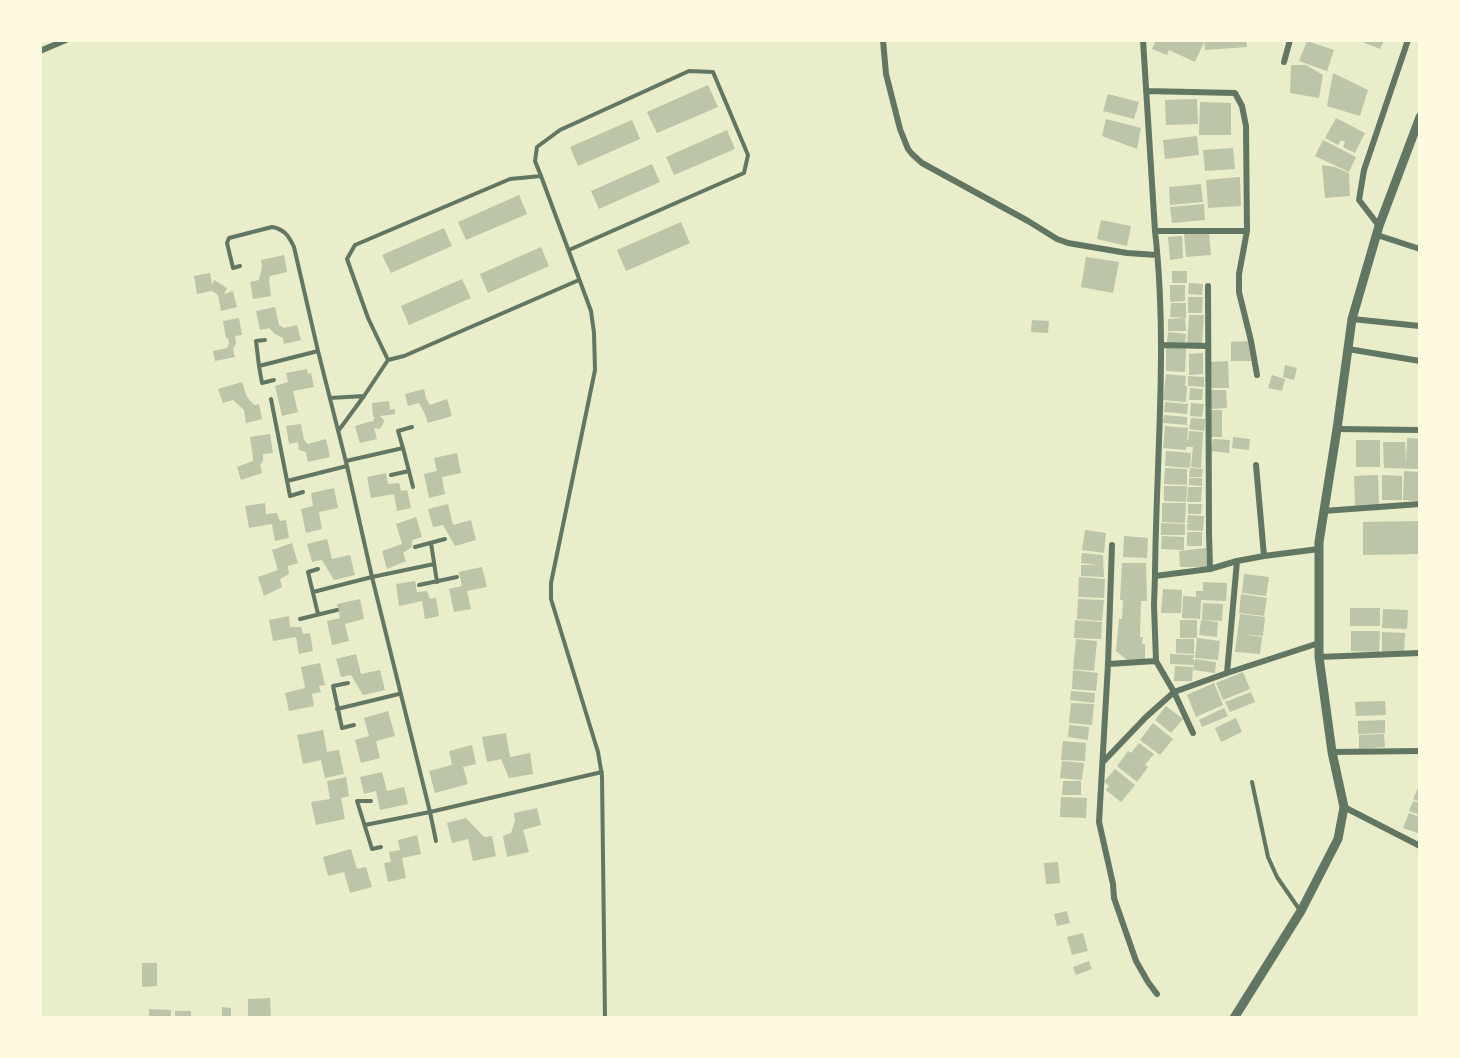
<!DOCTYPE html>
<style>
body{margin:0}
#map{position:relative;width:1460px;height:1058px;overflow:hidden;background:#e9edc9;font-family:"Work Sans",sans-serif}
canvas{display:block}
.frame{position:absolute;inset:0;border:42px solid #fefae0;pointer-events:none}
</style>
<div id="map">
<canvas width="1460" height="1058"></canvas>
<div class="frame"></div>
</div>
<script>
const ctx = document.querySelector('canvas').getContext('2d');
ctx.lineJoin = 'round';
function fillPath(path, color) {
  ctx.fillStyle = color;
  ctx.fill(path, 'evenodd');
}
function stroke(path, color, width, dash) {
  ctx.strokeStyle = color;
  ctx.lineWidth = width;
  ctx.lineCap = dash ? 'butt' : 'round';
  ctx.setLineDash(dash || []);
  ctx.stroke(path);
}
fillPath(new Path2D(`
 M1156,40H1201L1204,42L1195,62L1169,50L1167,55L1152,49Z
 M1204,40H1246L1247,47L1205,50Z
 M1357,40H1384L1380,49Z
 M1307,41L1334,50L1327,71L1299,61Z
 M1291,65H1306L1323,75L1319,98L1290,93Z
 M1333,73L1368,90L1360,116L1327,106Z
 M708,85L718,107L657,133L647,112Z
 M1108,94L1139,102L1134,119L1103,111Z
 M1197,99L1198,124L1166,125L1165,100Z
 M1200,102L1231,103V135H1199Z
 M1336,118L1365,133L1355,153L1343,147L1345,142L1341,140L1338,145L1325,138Z
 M1106,119L1141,128L1137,149L1102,136Z
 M632,120L640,139L578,166L570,147Z
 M727,130L735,149L674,175L666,157Z
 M1197,136L1199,155L1165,159L1163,140Z
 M1323,140L1356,157L1349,172L1315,156Z
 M1233,148L1235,169L1205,171L1203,150Z
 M652,164L660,182L599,209L591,191Z
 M1322,165L1335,167L1349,173L1350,196L1325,198Z
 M1240,177L1241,206L1208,208L1206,180Z
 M1201,184L1203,202L1170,205L1169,187Z
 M519,195L527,214L466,240L458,222Z
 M1204,204L1205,220L1172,223L1170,207Z
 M1101,220L1131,226L1127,246L1097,239Z
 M681,222L690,243L626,271L617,250Z
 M444,228L452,246L391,273L382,255Z
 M1209,232L1211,255L1186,257L1184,234Z
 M1182,236L1183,258L1170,260L1168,237Z
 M541,247L549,266L488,293L480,274Z
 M284,255L287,272L270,276L269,280L271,296L253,299L250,282L259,280L262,267L261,260Z
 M1086,257L1119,262L1113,293L1081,287Z
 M1172,271H1187V283H1172Z
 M210,273L212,285L214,280L227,288L224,294L233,291L237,307L221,311L218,295L212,291L197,294L194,276Z
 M462,279L471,298L409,325L401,306Z
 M1189,283L1203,284L1202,295L1188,294Z
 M1170,285H1185V301L1170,302Z
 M1188,297H1203L1202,313H1188Z
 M1171,303H1186V318L1170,317Z
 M275,307L279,325L284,328L297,325L301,340L284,344L283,338L275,334L269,328L260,330L256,311Z
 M1189,315H1204L1202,345L1187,344Z
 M239,318L242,335L235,336L236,344L233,348L235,357L215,361L213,351L227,348L229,343L228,338H226L223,321Z
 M1185,318L1186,331H1168V319Z
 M1032,320L1049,321L1048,333L1031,332Z
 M1168,332L1186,334L1185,344L1167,343Z
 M1250,341L1251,361H1231V342Z
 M1166,346L1186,347L1185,372L1166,371Z
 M1203,353V374L1189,375V354Z
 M1228,361L1229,388H1209V362Z
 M1285,365L1297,368L1294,380L1283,377Z
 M307,369L308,374L311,373L314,387L293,391L298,412L282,416L275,386L288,382L286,373Z
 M1166,374L1186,376L1185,386H1187L1186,402L1163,400Z
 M1272,375L1285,379L1282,391L1268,388Z
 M1188,376L1204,377V387L1188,386Z
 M242,382L247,397L254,405L259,404L262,419L246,423L244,410L233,400L223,403L218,389Z
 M1190,388L1203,389L1202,400H1189Z
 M424,389L426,398L430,405L447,399L452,416L428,423L424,412L419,403L408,406L405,394Z
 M1210,390H1226L1227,408L1210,409Z
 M389,401L390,410L395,409V414L380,416L383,419L384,422L380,429L374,428L377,439L360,443L355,426L372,421V423L375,417H373L372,403Z
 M1165,402L1188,404L1187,414L1164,412Z
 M1191,403L1204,404L1202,417L1190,416Z
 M1210,410H1222V437H1210Z
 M1164,415L1187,417V425L1163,423Z
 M1191,418L1205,419L1204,431L1189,429Z
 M301,424L304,440L308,444L326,439L330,457L308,462L306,452L299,450L298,442L289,444L286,426Z
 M1165,426L1188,428L1187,440H1188L1189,431L1203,432L1201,468L1191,467L1193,447H1186V450L1163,448Z
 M270,434L273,453L263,454V461L260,465L262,473L241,480L237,467L253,461V457L250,437Z
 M1233,437L1250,439L1249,450L1232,448Z
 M1407,438L1420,439V469L1384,468L1383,442H1405L1406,465Z
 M1213,439L1230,440L1229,453L1211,451Z
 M1356,440H1380V467H1356Z
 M1166,451L1191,453L1190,468L1203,469L1202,477H1189L1190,468L1165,466Z
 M457,453L461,473L442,477L445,494L429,498L424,474L437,471L434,458Z
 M1165,468L1187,469V485L1164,484Z
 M1404,471L1420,472V501L1403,500Z
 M386,473L388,484L399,483L401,491L407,490L411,508L397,511L394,494L371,498L367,477Z
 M1378,475L1379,505L1355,506L1354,476Z
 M1382,475L1402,476V500H1382Z
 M1189,478H1202V486L1189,485Z
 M1164,486H1187L1186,502L1164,501Z
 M1188,487H1202L1201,502H1187Z
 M334,488L338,508L319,512L322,529L306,533L301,509L313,506L311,493Z
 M265,503L266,514L277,513L280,521L286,520L289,538L275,541L272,524L249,528L245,506Z
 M1162,503H1186L1185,523L1162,522Z
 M448,504L453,525L471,520L476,540L455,546L443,525L433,527L428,509Z
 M1188,504H1202L1201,514H1188Z
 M1188,515L1204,516L1203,531L1187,530V524H1191L1187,523Z
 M416,517L422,537L412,540V547L403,553L406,561L387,569L382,551L402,544L396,524Z
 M1420,521V554L1363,555V522Z
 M1161,523L1185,524V535H1161Z
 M1085,530L1106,533L1104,553L1082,550Z
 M1187,532H1202V546H1187Z
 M1124,536L1148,538L1147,558L1123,557Z
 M1162,536L1184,537V550L1161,549Z
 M327,539L332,559L350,555L355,575L334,580L322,560L312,562L307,544Z
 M292,543L298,563L288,566L289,574L280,579L282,587L264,596L258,577L278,570L272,550Z
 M1206,548L1207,567H1180L1179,551Z
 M1082,553L1103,555L1104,577L1081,576V565H1097L1081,563Z
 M1122,563H1146L1147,601H1141L1140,637H1143L1142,644H1145V660H1127L1116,651L1119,619H1122L1123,600H1120Z
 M482,567L487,587L467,591L471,609L454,612L449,589L462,586L459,572Z
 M1244,574L1269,577L1266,596L1242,593Z
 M1079,577L1105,579L1104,598L1078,597Z
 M415,581L417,592L427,591L430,599L436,598L439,616L425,619L422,601L399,606L396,584Z
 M1203,582L1227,583L1226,601L1201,600L1200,619L1182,618L1183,596L1196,597V591H1203Z
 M1163,589L1182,590L1181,613H1161Z
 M1241,594L1267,598L1264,616L1239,613Z
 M360,599L364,619L345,624L349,641L332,645L327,621L340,618L337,604Z
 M1078,599L1104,600L1102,621L1077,619Z
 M1203,603L1223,604L1222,621L1202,620Z
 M1350,608H1380V626H1350Z
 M1383,609L1408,610L1407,629L1382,628Z
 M1240,614L1265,617L1263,636L1243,634L1262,637L1260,654L1235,652Z
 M289,616L290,627H301L303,634L310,633L313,651L299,654L296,637L273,641L269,620Z
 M1075,620L1102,622L1101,639L1074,638Z
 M1180,620H1197V638H1180Z
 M1201,620L1218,622L1217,637L1199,635Z
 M1351,631H1380L1379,652L1351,651Z
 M1382,632L1405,633L1404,652H1382Z
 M1197,638L1220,641L1218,660L1195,658Z
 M1076,639L1097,641L1094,671L1073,669Z
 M1176,639H1194V654L1176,653Z
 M356,654L361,674L380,670L385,690L363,695L351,675L341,677L336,659Z
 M1170,654L1194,655V658H1189L1194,659V665L1170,664Z
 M1195,659L1216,662L1215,673L1193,670Z
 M320,663L325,685L319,686L321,692L312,694L314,706L289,711L285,693L305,688L301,667Z
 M1175,666L1193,667L1192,681H1174Z
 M1073,670L1098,673L1096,691L1072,689Z
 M1243,672L1250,689L1223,700L1216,683Z
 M1214,683L1223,705L1196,717L1187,695Z
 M1071,691L1095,693L1094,703L1070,700Z
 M1251,692L1255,702L1230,712L1225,702Z
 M1385,701L1386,715L1356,716L1355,702Z
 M1071,703L1094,704L1092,725L1069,723Z
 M1166,706L1183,719L1171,733L1155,720Z
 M1224,708L1228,716L1202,727L1199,720Z
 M388,711L395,736L376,741L380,758L361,763L355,740L369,736L364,718Z
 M1236,718L1242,732L1221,742L1215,728Z
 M1385,720V733L1358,734V721Z
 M1153,723L1173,739L1160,755L1140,740Z
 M1069,725L1089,727L1088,740L1068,737Z
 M323,730L327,752L339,750L344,774L325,778L321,760L303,764L297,735Z
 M506,733L510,757L530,753L533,774L509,778L501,759L487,762L482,737Z
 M1384,734L1385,747L1359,749V735Z
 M1063,741L1086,743L1085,761L1061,760Z
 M1139,743L1154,754L1145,765L1148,767L1137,782L1117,766L1128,751L1131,753Z
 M472,745L476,764L463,767L468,784L435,793L429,771L452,765L449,751Z
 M1062,761L1084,763L1082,780L1060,778Z
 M1115,769L1135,785L1121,802L1106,790L1109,786L1104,782Z
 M382,772L387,791L404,787L408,804L380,810L376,791L364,794L360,777Z
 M346,777L349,796L341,798L345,819L316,825L311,802L330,799L327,781Z
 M1063,781H1081V795H1062Z
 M1420,784V802L1413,799Z
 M1061,797L1087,798L1086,818L1060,817Z
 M1413,801L1420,803V815L1409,811Z
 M537,808L541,825L523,830L529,852L507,857L503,836L511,833L515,821L514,813Z
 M1409,813L1420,817V834L1403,828Z
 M466,818L484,837L492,836L496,856L473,861L468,839L452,843L447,823Z
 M417,835L421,854L402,858L406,878L388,882L384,863L391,862L389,852L400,850L398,840Z
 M351,849L357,869L366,867L372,887L350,893L344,872L328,876L323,857Z
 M1058,862L1060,883L1046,884L1044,863Z
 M1067,911L1070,923L1057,926L1054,914Z
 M1083,933L1088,951L1072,955L1067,937Z
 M1089,961L1092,969L1076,975L1073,967Z
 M142,963H157V986L142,987Z
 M270,998L271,1018H248V999Z
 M222,1007L231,1008V1018H222Z
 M149,1009L171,1010V1018H149Z
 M175,1011H191V1018H175Z`), '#bcc5a7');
stroke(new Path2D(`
 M541,176L510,179L355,245L347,259L368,318L388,360L404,356L579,280
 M569,250L744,173L748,155L713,72L689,71L560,130L537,147L535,161L541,176L591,311L594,333L595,370L551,583V599L598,752L602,776L605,1018
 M240,266L233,268L227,243L229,238L272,227C284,229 289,236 294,247L318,351
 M259,366L256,341L265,340
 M274,380L262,383L259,366L318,351L347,466L372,577L430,812L602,772
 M330,398L364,396
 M271,399L290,496L303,492
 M339,430L364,396L388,360
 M403,448L398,431L412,427
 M346,461L403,448L413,487
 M391,475L409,471
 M287,481L347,466
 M431,543L437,582
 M415,547L445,539
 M318,569L308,572L318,614
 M419,585L457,577
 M313,592L372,577L434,564
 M300,619L337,610
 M348,683L333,686L342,728L354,725
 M337,709L399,694
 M1252,782L1268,857L1277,877L1299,909
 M371,801H357L372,849L381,847
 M365,825L430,812L436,841`), '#617663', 4);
stroke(new Path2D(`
 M883,40L886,74L900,129L908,149L912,154L922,163L1028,221L1057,239L1068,243L1127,253L1157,255
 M1143,40L1155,231C1168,346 1156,460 1155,576L1210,569L1237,561L1264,556L1319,549
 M40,51L66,40
 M1284,62L1290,40
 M1146,91L1235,93L1242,106L1246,126L1247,231L1239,274V292L1251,341L1257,375
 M1379,226L1359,200L1364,170L1408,40
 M1155,231H1247
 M1377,235L1420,249
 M1208,286L1209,534L1210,569
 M1352,319L1420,326
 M1162,345L1208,346
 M1348,349L1420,361
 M1337,429L1420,430
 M1256,465L1264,556
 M1323,511L1420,504
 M1112,545L1108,664L1099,822L1113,884L1114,898L1136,961L1148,982L1157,994
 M1155,576L1154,605L1156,661L1174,692L1193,733
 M1319,657L1420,653
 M1108,664L1156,661
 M1227,673L1319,643
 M1332,752L1420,751
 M1103,762L1146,717L1174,692L1227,673L1237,561
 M1344,807L1420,846`), '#617663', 6);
stroke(new Path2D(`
 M1234,1018L1301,911L1338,839L1344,807L1332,752L1319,657V542L1337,429L1352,319L1379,226L1420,117`), '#617663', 9);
</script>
